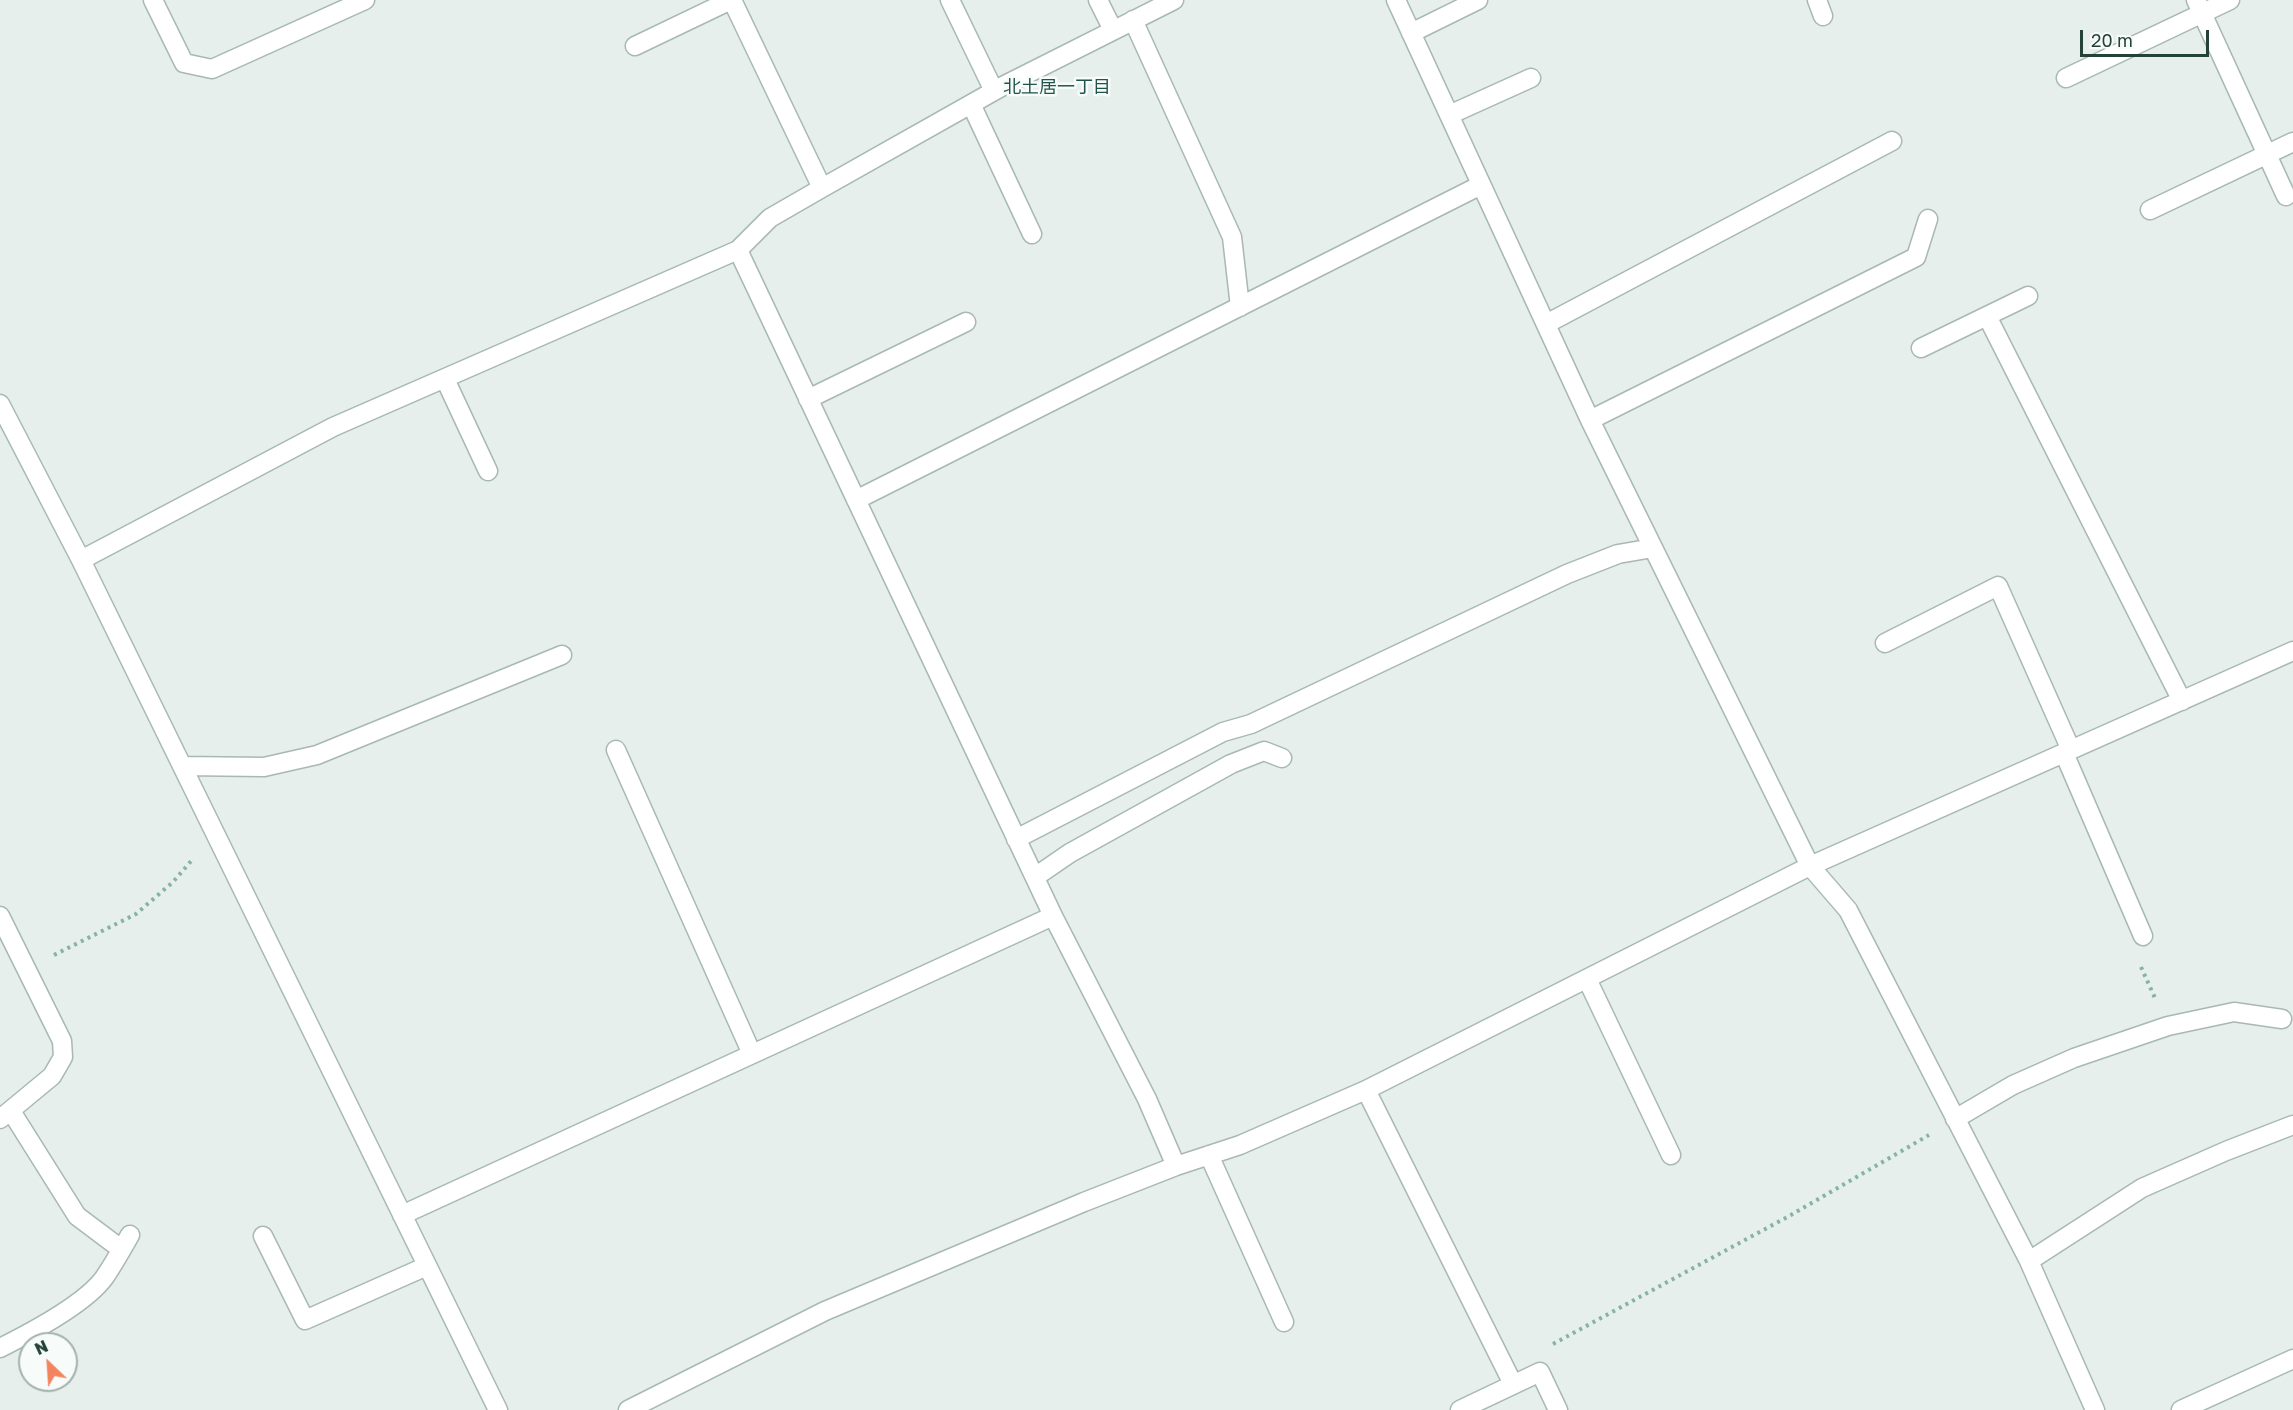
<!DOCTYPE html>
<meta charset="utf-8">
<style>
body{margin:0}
#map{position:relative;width:2293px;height:1410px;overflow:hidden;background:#e6efeb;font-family:"Golos Text",sans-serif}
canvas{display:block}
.north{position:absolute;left:18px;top:1332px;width:60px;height:60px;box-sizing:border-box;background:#f7fbf9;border:2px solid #a3b1ad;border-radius:50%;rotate:335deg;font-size:16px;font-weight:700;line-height:24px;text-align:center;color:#24423a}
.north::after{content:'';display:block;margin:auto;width:21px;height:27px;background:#f4845f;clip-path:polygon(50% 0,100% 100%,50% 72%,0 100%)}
.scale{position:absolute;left:2080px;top:30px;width:129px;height:27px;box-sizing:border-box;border:3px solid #24423a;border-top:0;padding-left:8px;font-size:18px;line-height:21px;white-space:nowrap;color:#24423a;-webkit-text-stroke:4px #f7fbf9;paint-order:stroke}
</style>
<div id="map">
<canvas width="2293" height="1410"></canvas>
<div class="north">N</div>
<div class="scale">20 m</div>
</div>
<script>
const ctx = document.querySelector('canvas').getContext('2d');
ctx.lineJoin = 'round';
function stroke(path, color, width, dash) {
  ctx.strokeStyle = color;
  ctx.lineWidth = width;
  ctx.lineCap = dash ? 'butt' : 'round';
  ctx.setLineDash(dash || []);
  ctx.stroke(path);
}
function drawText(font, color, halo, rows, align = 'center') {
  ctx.font = font + ' "Golos Text","Noto Sans JP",sans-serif';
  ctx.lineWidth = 5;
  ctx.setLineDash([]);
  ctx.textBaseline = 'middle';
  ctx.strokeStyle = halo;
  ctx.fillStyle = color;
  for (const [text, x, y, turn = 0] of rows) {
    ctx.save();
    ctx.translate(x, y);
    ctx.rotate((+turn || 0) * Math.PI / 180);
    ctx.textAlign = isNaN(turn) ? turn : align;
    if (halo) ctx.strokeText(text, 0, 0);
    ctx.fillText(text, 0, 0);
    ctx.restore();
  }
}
const minor = new Path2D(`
 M153,0L184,63L212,69L365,0
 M732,0L822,188
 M950,0L994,91
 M1098,0L1113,30
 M1396,0L1590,420L1810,866L1848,910L2029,1261L2095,1410
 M1817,0L1823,16
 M2196,0L2286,196
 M1133,20L1232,237L1240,307
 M1411,33L1478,0
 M635,46L731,0
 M2066,78L2230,0
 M971,104L1032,234
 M1449,115L1531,78
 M2150,210L2293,142
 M738,250L1053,916L1147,1099L1176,1166
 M1987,316L2182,701
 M1546,324L1892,141
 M1921,348L2028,296
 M445,379L488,471
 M808,399L966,322
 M0,404L81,560L498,1410
 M1590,420L1916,257L1928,219
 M856,500L1481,185
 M81,560L333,427L738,250L770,218L822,188L1003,86L1174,0
 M1885,643L1998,586L2071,750
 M616,750L752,1054
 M2064,753L2143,936
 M182,766L264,767L317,755L562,655
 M1016,839L1223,732L1251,724L1567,574L1618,554L1653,548
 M1035,877L1070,853L1231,764L1264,751L1282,758
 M0,916L62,1041L63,1057L52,1076L0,1119
 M1587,979L1671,1155
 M1366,1090L1513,1384
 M11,1111L77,1216L121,1249
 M1955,1119L2013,1085L2074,1058L2168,1026L2234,1012L2282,1019
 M1209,1155L1284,1322
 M402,1215L1053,916
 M263,1236L305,1320L427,1266
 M2029,1261L2142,1188L2226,1151L2293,1125
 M0,1348C30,1333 84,1305 104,1278C113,1265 122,1249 130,1235
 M628,1410L825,1311L1084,1202L1176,1166L1240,1145L1366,1090L1810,866L2293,651
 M1460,1410L1540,1372L1558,1410
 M2181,1410L2293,1359`);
stroke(minor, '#a8b8b2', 21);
stroke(new Path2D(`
 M54,955L136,914L173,882L192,860
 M2141,967L2155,998
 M1553,1344L1791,1215L1929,1135`), '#86b3a5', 4, [3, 4.5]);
stroke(minor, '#fff', 18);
drawText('18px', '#1f5548', '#f7fbf9', [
 ["北土居一丁目",1057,87]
]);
</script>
